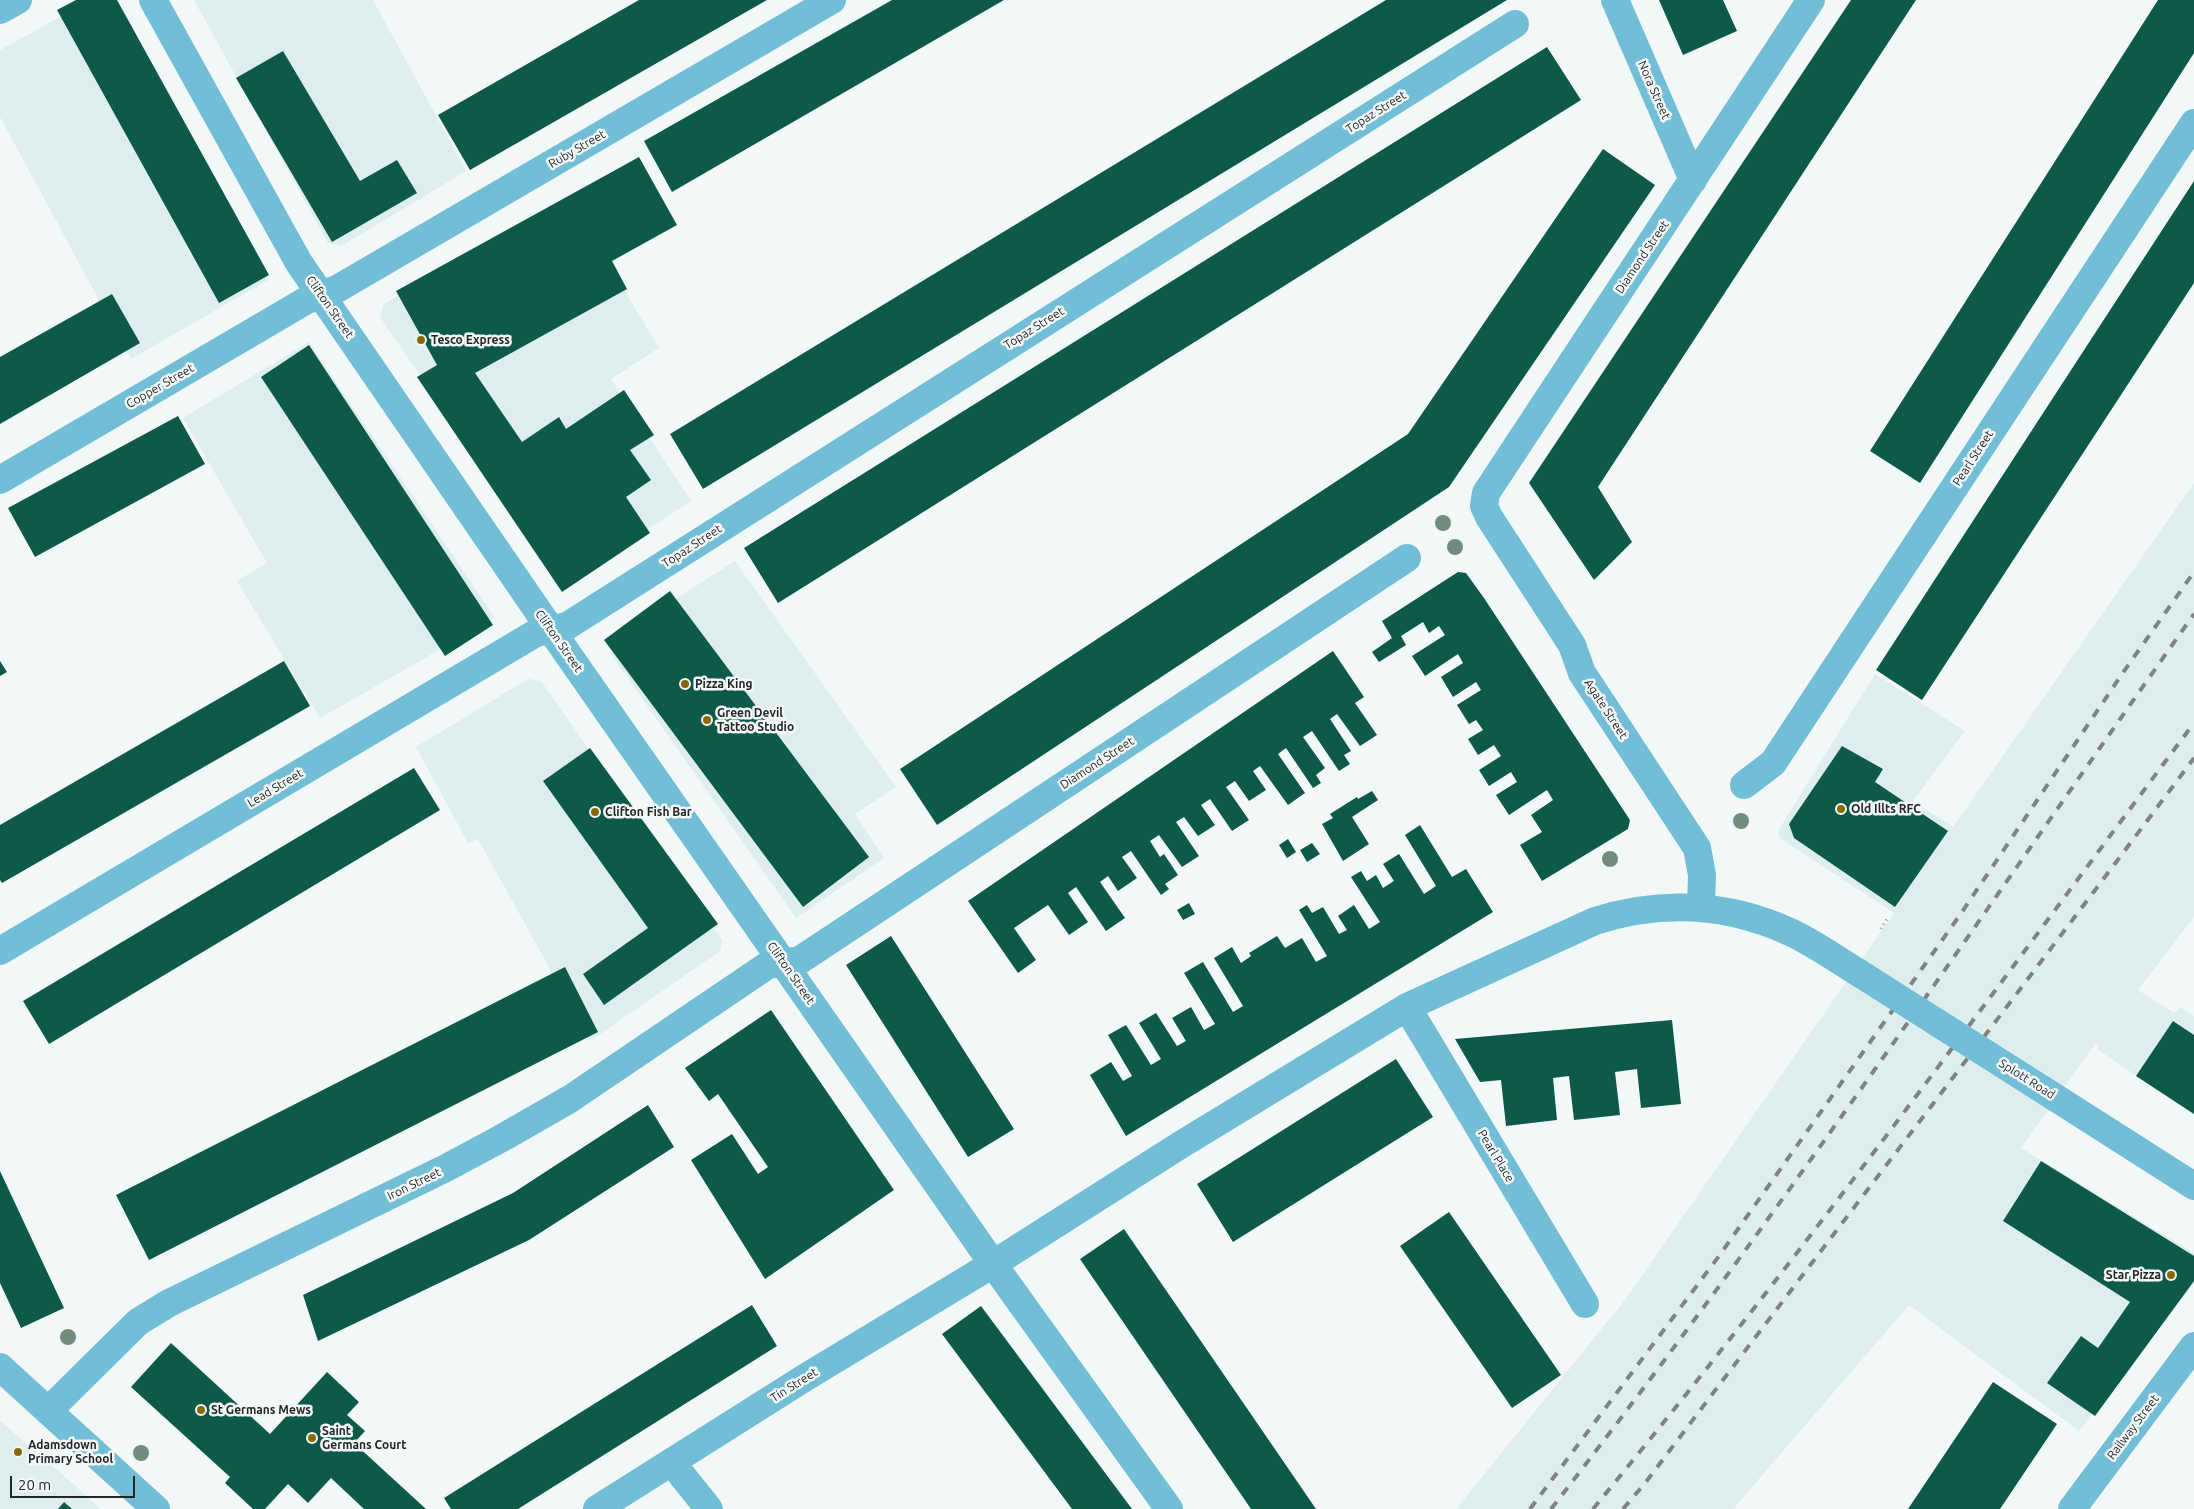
<!DOCTYPE html>
<style>
body{margin:0}
#map{position:relative;width:2194px;height:1509px;overflow:hidden;background:#f2f7f7;font-family:Ubuntu,sans-serif}
canvas{display:block}
.scale{position:absolute;left:10px;top:1476px;width:125px;height:22px;box-sizing:border-box;border:2px solid #252727;border-top:0;padding-left:6px;font-size:15px;line-height:18px;white-space:nowrap;color:#252727;-webkit-text-stroke:4px #f2f7f7;paint-order:stroke}
</style>
<div id="map">
<canvas width="2194" height="1509"></canvas>
<div class="scale">20 m</div>
</div>
<script>
const ctx = document.querySelector('canvas').getContext('2d');
ctx.lineJoin = 'round';
function fillPath(path, color) {
  ctx.fillStyle = color;
  ctx.fill(path, 'evenodd');
}
function stroke(path, color, width, dash) {
  ctx.strokeStyle = color;
  ctx.lineWidth = width;
  ctx.lineCap = dash ? 'butt' : 'round';
  ctx.setLineDash(dash || []);
  ctx.stroke(path);
}
function drawText(font, color, halo, rows, align = 'center') {
  ctx.font = font + ' Ubuntu,sans-serif';
  ctx.lineWidth = 5;
  ctx.setLineDash([]);
  ctx.textBaseline = 'middle';
  ctx.strokeStyle = halo;
  ctx.fillStyle = color;
  for (const [text, x, y, turn = 0] of rows) {
    ctx.save();
    ctx.translate(x, y);
    ctx.rotate((+turn || 0) * Math.PI / 180);
    ctx.textAlign = isNaN(turn) ? turn : align;
    if (halo) ctx.strokeText(text, 0, 0);
    ctx.fillText(text, 0, 0);
    ctx.restore();
  }
}
fillPath(new Path2D(`
 M91,0H112L268,280L131,359L0,117V50Z
 M194,0H373L466,171L341,246L328,243Z
 M568,197L659,348L611,379L691,501L563,585L380,317L384,304Z
 M309,342L495,618L320,718L237,581L267,563L183,418Z
 M2194,483V917L2138,990L2174,1013L2180,1007L2194,1016V1115L2097,1049L2099,1046L2095,1044L2021,1148L2194,1253V1283L2079,1431L1909,1305L1733,1509H1456L1625,1300L1894,913L1780,838L1778,831L1875,674L1965,731L1913,801L1953,827Z
 M735,561L896,787L855,814L884,858L796,918L611,654L614,638Z
 M528,679L541,681L722,940L720,951L590,1041L478,839L468,843L416,747Z
 M0,1421L71,1482L100,1509H0Z`), '#deeded');
fillPath(new Path2D(`
 M76,0H117L269,275L219,303L57,10Z
 M639,0H767L470,170L438,115Z
 M892,0H1004L672,192L644,141Z
 M1386,0H1507L703,489L670,434Z
 M1659,0H1723L1737,31L1683,55Z
 M1851,0H1916L1598,487L1632,542L1594,580L1529,483Z
 M2158,0H2194V53L1920,483L1870,451Z
 M1547,47L1581,100L778,603L744,548Z
 M283,51L360,181L397,160L417,193L332,242L236,78Z
 M1603,149L1655,185L1449,487L937,825L900,769L1408,434Z
 M639,157L677,225L612,261L627,289L475,373L522,442L559,417L566,429L624,390L654,435L630,450L651,480L626,497L650,533L562,592L417,377L437,365L396,291Z
 M2194,181V283L1922,700L1876,670Z
 M112,294L140,343L0,424V357Z
 M309,345L493,625L445,656L261,377Z
 M178,416L205,464L35,557L8,508Z
 M1458,572L1466,573L1484,598L1630,820L1628,829L1542,881L1520,845L1542,832L1531,815L1553,800L1547,790L1509,815L1496,795L1517,782L1511,772L1489,786L1479,770L1501,756L1494,745L1478,755L1468,739L1483,730L1476,720L1469,724L1457,705L1481,690L1476,682L1453,697L1441,677L1463,663L1458,654L1425,676L1412,656L1445,635L1439,626L1429,633L1423,622L1401,636L1406,645L1379,662L1372,652L1392,638L1382,621Z
 M670,591L869,857L803,907L604,640Z
 M1333,651L1364,697L1355,703L1377,735L1360,746L1337,714L1330,719L1351,751L1344,755L1350,764L1339,771L1312,731L1303,737L1325,768L1316,775L1321,783L1313,788L1286,748L1278,754L1305,793L1288,805L1260,766L1253,771L1266,790L1249,801L1235,781L1226,787L1249,820L1232,831L1210,799L1201,805L1215,825L1198,836L1184,817L1176,822L1199,856L1182,867L1159,835L1150,841L1160,857L1164,854L1178,875L1165,884L1169,889L1161,895L1131,851L1122,857L1137,878L1118,891L1108,876L1100,882L1125,918L1106,931L1076,887L1068,893L1088,922L1069,935L1048,905L1014,928L1036,960L1018,973L968,901Z
 M0,661L7,672L0,676Z
 M284,661L310,706L2,883L0,880V825Z
 M1842,746L1883,769L1875,782L1948,831L1895,907L1794,838L1789,824Z
 M590,748L718,924L604,1005L583,974L648,928L543,781Z
 M414,768L440,810L49,1044L23,1001Z
 M1372,791L1378,800L1352,817L1369,844L1343,861L1322,824L1333,818L1330,814L1357,797L1358,799Z
 M1420,825L1452,877L1466,869L1493,912L1126,1136L1090,1075L1111,1062L1123,1081L1132,1076L1108,1035L1126,1025L1151,1065L1161,1059L1139,1023L1156,1013L1177,1046L1186,1041L1172,1018L1191,1007L1204,1030L1215,1024L1184,973L1203,962L1233,1012L1243,1006L1214,958L1232,947L1241,963L1251,956L1249,953L1277,936L1285,948L1302,938L1316,962L1327,956L1299,910L1307,905L1312,913L1323,907L1339,934L1347,930L1338,916L1354,905L1369,929L1380,922L1351,877L1361,871L1367,881L1376,875L1383,888L1394,881L1383,864L1399,854L1424,894L1436,886L1405,835Z
 M1288,839L1296,852L1287,858L1279,845Z
 M1312,843L1320,854L1307,862L1300,850Z
 M1189,903L1195,914L1183,920L1177,910Z
 M891,936L1014,1129L968,1157L846,965Z
 M565,967L598,1032L149,1260L116,1195Z
 M771,1010L894,1190L765,1279L691,1160L732,1134L758,1174L768,1167L718,1094L709,1101L685,1068Z
 M1672,1020L1681,1104L1641,1108L1637,1069L1615,1072L1620,1115L1574,1120L1569,1076L1553,1078L1557,1120L1506,1126L1501,1080L1480,1082L1455,1039Z
 M2173,1021L2194,1035V1114L2136,1076Z
 M1396,1059L1433,1117L1233,1242L1197,1184Z
 M648,1105L674,1147L529,1240L318,1341L303,1295L513,1193Z
 M2041,1161L2194,1256V1281L2095,1416L2047,1383L2081,1336L2098,1348L2130,1302L2003,1221Z
 M0,1171L64,1308L21,1328L0,1283Z
 M1449,1212L1561,1375L1512,1408L1400,1246Z
 M1124,1229L1316,1509H1251L1080,1259Z
 M752,1305L777,1346L518,1509H451L444,1498Z
 M981,1306L1132,1509H1072L942,1334Z
 M171,1343L270,1434L327,1372L359,1402L347,1415L365,1431L354,1443L426,1509H364L331,1478L308,1503L288,1484L265,1509H253L225,1483L230,1477L131,1387Z
 M1993,1382L2057,1424L2000,1509H1908Z
 M64,1502L72,1509H58Z`), '#0d5a4b');
stroke(new Path2D(`
 M1881,929L1887,919`), '#9ca0a0', 3, [1, 4]);
stroke(new Path2D(`
 M153,0L299,263L551,630L993,1264L1169,1509
 M1615,0L1693,180
 M0,10L18,0
 M0,480L307,300L337,289L832,0
 M1744,785L1773,763L2194,123
 M1701,907L1702,875L1697,848L1582,673L1572,645L1489,517L1484,506L1486,493L1811,0
 M0,951L536,633L567,626L1515,24
 M1407,1007L1585,1304
 M2056,1098L2194,1186
 M0,1367L156,1509
 M49,1410L138,1322L169,1303L446,1168L502,1138L570,1099L768,965L800,960L1407,558
 M672,1463L709,1509
 M597,1509L806,1377L993,1264L1182,1144L1407,1007L1595,921C1660,900 1727,903 1790,932C1814,943 1836,959 1859,973
 M2072,1509L2194,1346`), '#72bed6', 28);
stroke(new Path2D(`
 M1530,1509L1719,1256L1962,912L2122,674L2194,572
 M1551,1509C1777,1219 1982,914 2194,614
 M1593,1509C1803,1255 1997,987 2194,723
 M1623,1509L1646,1482C1828,1240 2013,1001 2194,758`), '#808383', 4, [9, 9]);
stroke(new Path2D(`
 M1859,973L2056,1098`), '#72bed6', 28);
ctx.fillStyle = '#728b7d';
for (const [x, y] of [
 [1443,523],
 [1455,547],
 [1741,821],
 [1610,859],
 [68,1337],
 [141,1453]
]) {
  ctx.beginPath();
  ctx.arc(x, y, 8, 0, 2 * Math.PI);
  ctx.fill();
}
for (const [x, y, r, color] of [
 [421,340,5,"#8a6807"],
 [685,684,5,"#8a6807"],
 [707,720,5,"#8a6807"],
 [1841,809,5,"#8a6807"],
 [595,812,5,"#8a6807"],
 [2171,1275,5,"#8a6807"],
 [201,1410,5,"#8a6807"],
 [312,1438,5,"#8a6807"],
 [18,1452,5,"#8a6807"]
]) {
  const dot = new Path2D();
  dot.arc(x, y, r, 0, 2 * Math.PI);
  ctx.fillStyle = color;
  ctx.fill(dot);
  stroke(dot, '#f2f7f7', 2);
}
drawText('12px', '#252727', '#f2f7f7', [
 ["Nora Street",1654,90,66],
 ["Topaz Street",1376,112,-32],
 ["Ruby Street",577,149,-30],
 ["Diamond Street",1642,257,-56],
 ["Clifton Street",330,307,55],
 ["Topaz Street",1034,328,-32],
 ["Copper Street",160,386,-30],
 ["Pearl Street",1973,458,-57],
 ["Topaz Street",692,546,-33],
 ["Clifton Street",559,641,55],
 ["Agate Street",1606,709,57],
 ["Diamond Street",1097,763,-33],
 ["Lead Street",275,788,-31],
 ["Clifton Street",791,973,55],
 ["Splott Road",2027,1079,32],
 ["Pearl Place",1496,1156,59],
 ["Iron Street",414,1184,-26],
 ["Tin Street",794,1385,-32],
 ["Railway Street",2133,1427,-53]
]);
drawText('bold 12px', '#252727', '#f2f7f7', [
 ["Tesco Express",431,340],
 ["Pizza King",695,684],
 ["Green Devil",717,713],
 ["Tattoo Studio",717,727],
 ["Old Illts RFC",1851,809],
 ["Clifton Fish Bar",605,812],
 ["Star Pizza",2161,1275,"right"],
 ["St Germans Mews",211,1410],
 ["Saint",322,1431],
 ["Germans Court",322,1445],
 ["Adamsdown",28,1445],
 ["Primary School",28,1459]
], 'left');
</script>
